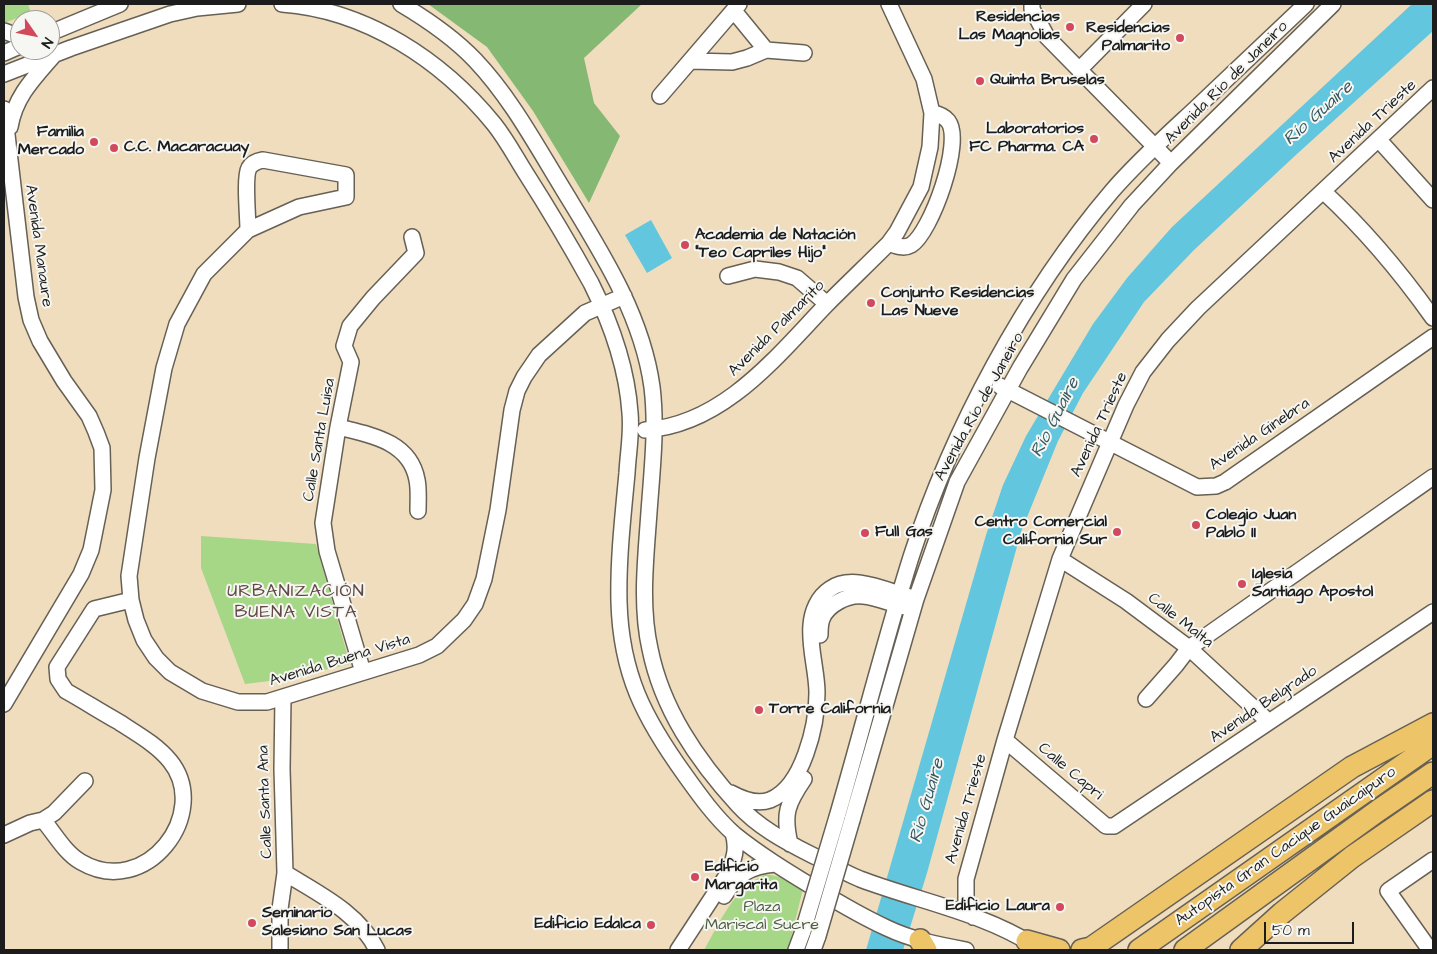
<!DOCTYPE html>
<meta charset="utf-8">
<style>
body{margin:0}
#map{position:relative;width:1437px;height:954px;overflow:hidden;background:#f0ddbe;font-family:"Architects Daughter",sans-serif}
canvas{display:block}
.frame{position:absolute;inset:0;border:5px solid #1c1c1c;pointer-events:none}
.north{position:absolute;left:10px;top:10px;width:50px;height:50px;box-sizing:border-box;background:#f6f6f2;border:1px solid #9f9f9c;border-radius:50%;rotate:123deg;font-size:14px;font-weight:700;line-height:20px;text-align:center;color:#1c1c1c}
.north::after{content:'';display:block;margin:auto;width:18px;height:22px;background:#d1495b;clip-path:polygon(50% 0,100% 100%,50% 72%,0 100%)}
.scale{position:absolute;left:1264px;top:922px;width:90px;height:22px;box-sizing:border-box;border:2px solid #1c1c1c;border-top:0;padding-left:6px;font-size:15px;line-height:18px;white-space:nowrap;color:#1c1c1c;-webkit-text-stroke:4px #f6f6f2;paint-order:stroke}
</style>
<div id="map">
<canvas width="1437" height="954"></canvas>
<div class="frame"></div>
<div class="north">N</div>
<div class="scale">50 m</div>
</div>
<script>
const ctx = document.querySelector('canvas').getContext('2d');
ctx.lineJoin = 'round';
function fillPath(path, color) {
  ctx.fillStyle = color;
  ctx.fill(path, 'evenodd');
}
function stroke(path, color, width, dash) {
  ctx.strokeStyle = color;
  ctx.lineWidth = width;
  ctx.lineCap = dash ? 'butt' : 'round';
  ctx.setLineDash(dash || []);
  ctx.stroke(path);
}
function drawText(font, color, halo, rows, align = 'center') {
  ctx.font = font + ' "Architects Daughter",sans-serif';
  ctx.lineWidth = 4;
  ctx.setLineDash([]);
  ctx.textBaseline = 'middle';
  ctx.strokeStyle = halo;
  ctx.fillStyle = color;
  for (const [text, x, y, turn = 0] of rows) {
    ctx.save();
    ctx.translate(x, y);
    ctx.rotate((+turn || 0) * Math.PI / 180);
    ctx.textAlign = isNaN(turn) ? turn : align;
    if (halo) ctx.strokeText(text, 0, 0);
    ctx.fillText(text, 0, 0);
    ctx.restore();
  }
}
fillPath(new Path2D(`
 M4,4H28L31,13L4,23Z
 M201,536L316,544L350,664L286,679L245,684L201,568Z
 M766,874L785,878L803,889L788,950H704C722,919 732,890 766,874Z`), '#a6d786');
fillPath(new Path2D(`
 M428,4H642L584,58L594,103L620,136L589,203L533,111L487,47Z`), '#84b873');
fillPath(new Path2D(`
 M1412,4H1433V31L1298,153L1194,250L1144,302L1083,393L1058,441L1021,532L927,873L903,950H866L986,535L1003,485L1026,436L1093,324L1127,278L1172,227Z
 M651,220L672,258L647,273L625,235Z`), '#61c6de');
const minor = new Path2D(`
 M282,4C366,10 442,60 494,124C506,139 515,156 525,172C548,208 570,245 591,283C611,323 627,368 630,413C632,433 628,453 627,473C623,516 618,559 619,602C621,674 644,718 685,775C700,796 715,817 734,834C760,855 788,872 816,889C839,903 863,917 887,928C912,940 939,945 966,950
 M401,4C428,20 453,37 475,60C511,98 536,145 563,189C600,250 642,314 652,387C657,428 652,470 649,512C646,556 640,605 650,649C662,709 697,760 738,805C757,826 784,841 810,854C826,862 843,872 860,879C918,901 981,912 1035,946
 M1032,4V9L1047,37L1171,163
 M734,11L766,50L804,53
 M4,31L20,37
 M50,33L120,4
 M4,53L20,46
 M690,61L732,62L747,58L766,50
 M1079,70L1144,4
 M4,74L71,48L170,14L197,8L238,4
 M660,96L739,4
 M4,109L26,297L31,320L40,341L64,381L89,416L96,432L102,448L103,490L91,550L81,574L4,704
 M10,127C15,97 33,79 53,56
 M1379,140L1433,200
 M1324,192C1365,230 1401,273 1433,318
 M248,230C248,217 244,177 249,168C252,163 257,161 263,160L346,175V197L299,207L248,230L204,274L177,324L164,368L147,458L129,576L131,600L136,620L144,640L156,658L170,672L202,691L238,702H267L419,655L437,646L464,620L475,604L484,579L498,510L512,410L517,391L524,377L539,355L585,313L624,296
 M889,243C896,246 904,249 911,245C931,233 964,141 948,121C944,116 938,114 932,113
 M728,276L755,269L779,272L797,278L827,304
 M1000,386L1197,487L1216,486L1225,482L1433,337
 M338,427C370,435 410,441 417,480C419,489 418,501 418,511
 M645,430C723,425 776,357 826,305C847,284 868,264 889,243L897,232L921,187L930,147L932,113L924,79L889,4
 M1060,559L1126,601L1189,648L1269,722
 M820,635C820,630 820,624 822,619C827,605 848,594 863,596C877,597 891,604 905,607
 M363,672L327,551L323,523L338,427L351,362L344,346L350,326L373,298L416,253L412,237
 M283,697L282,769L285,873C319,894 359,913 377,950
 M1146,699L1176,665L1189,648L1433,477
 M1005,740L1106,826H1114L1433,612
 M731,793C742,799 757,805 770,800C803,787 817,725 817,693C817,671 809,648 811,625C812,611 818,597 830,589C852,573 887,591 910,597
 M837,817C862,731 884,643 911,557C952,430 1025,293 1112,191C1137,162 1166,136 1194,110C1232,74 1269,39 1306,4
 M43,820C55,834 65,853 81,862C146,900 212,813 170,761C156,744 137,734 119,722C101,712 84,701 66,691L58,679L57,667L94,609L131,600
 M852,820L916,599L957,482L1020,368L1074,279L1132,205L1171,163L1333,4
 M4,835L30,823L43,820L54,813L85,781
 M790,844C783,814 787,804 804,779
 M724,896C738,874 750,866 775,864
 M973,917L966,901V879L1005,740L1060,559L1126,405L1143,372L1168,340L1198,308L1433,88
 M280,950V909L285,873
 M678,950L727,875C734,860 738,849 733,833
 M796,950L803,931
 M813,950L818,936
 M1430,950L1388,891L1433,860`);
const highway = new Path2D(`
 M920,940L926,950
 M1027,941L1059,950
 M1082,950L1091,948L1352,767L1433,724
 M1139,950L1433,744
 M1185,950L1379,810L1433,773
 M1241,950L1282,913L1352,857L1433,801`);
stroke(minor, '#666055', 18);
stroke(highway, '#666055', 24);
stroke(minor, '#fff', 15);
stroke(highway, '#eec469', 21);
const minorBridge = new Path2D(`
 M803,931L837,817
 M818,936L852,820`);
stroke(minorBridge, '#666055', 18, []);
stroke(minorBridge, '#fff', 15);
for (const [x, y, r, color] of [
 [1070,27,5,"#d1495b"],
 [1180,38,5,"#d1495b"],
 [980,81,5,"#d1495b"],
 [1094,139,5,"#d1495b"],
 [94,142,5,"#d1495b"],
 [114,148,5,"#d1495b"],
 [685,245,5,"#d1495b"],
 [871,303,5,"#d1495b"],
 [1196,525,5,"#d1495b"],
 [1117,532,5,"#d1495b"],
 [865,533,5,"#d1495b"],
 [1242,584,5,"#d1495b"],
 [759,710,5,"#d1495b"],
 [695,877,5,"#d1495b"],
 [1060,907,5,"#d1495b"],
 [252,923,5,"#d1495b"],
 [651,925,5,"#d1495b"]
]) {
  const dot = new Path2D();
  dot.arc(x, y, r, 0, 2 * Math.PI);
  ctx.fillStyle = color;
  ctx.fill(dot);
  stroke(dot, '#f6f6f2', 2);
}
drawText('bold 16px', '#1c1c1c', '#f6f6f2', [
 ["Residencias",1060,18,"right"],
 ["Las Magnolias",1060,36,"right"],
 ["Residencias",1170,29,"right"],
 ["Palmarito",1170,47,"right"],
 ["Quinta Bruselas",990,81],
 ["Laboratorios",1084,130,"right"],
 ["FC Pharma. CA",1084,148,"right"],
 ["Familia",84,133,"right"],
 ["Mercado",84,151,"right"],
 ["C.C. Macaracuay",124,148],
 ["Academia de Natación",695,236],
 ["\"Teo Capriles Hijo\"",695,254],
 ["Conjunto Residencias",881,294],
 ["Las Nueve",881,312],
 ["Colegio Juan",1206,516],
 ["Pablo II",1206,534],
 ["Centro Comercial",1107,523,"right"],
 ["California Sur",1107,541,"right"],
 ["Full Gas",875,533],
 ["Iglesia",1252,575],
 ["Santiago Apostol",1252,593],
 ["Torre California",769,710],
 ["Edificio",705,868],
 ["Margarita",705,886],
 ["Edificio Laura",1050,907,"right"],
 ["Seminario",262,914],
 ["Salesiano San Lucas",262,932],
 ["Edificio Edalca",641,925,"right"]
], 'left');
drawText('16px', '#1c1c1c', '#f6f6f2', [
 ["Avenida Río de Janeiro",1227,83,-45],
 ["Avenida Trieste",1373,122,-43],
 ["Avenida Manaure",38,246,82],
 ["Avenida Palmarito",777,329,-45],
 ["Avenida Río de Janeiro",980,407,-61],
 ["Avenida Trieste",1100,425,-65],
 ["Avenida Ginebra",1260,435,-34],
 ["Calle Santa Luisa",320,440,-80],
 ["Calle Malta",1180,621,38],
 ["Avenida Buena Vista",340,661,-17],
 ["Avenida Belgrado",1264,705,-34],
 ["Calle Capri",1070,772,40],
 ["Calle Santa Ana",266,802,-92],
 ["Avenida Trieste",967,809,-74],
 ["Autopista Gran Cacique Guaicaipuro",1286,847,-35]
]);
drawText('16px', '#4c5d41', '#f6f6f2', [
 ["Plaza",762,908],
 ["Mariscal Sucre",762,926]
]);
drawText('italic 18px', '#345860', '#f6f6f2', [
 ["Río Guaire",1319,114,-42],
 ["Río Guaire",1056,418,-63],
 ["Río Guaire",928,801,-74]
]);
ctx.letterSpacing = '1px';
drawText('18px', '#624845', '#f6f6f2', [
 ["URBANIZACIÓN",296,592],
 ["BUENA VISTA",296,613]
]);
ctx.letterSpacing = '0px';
</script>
